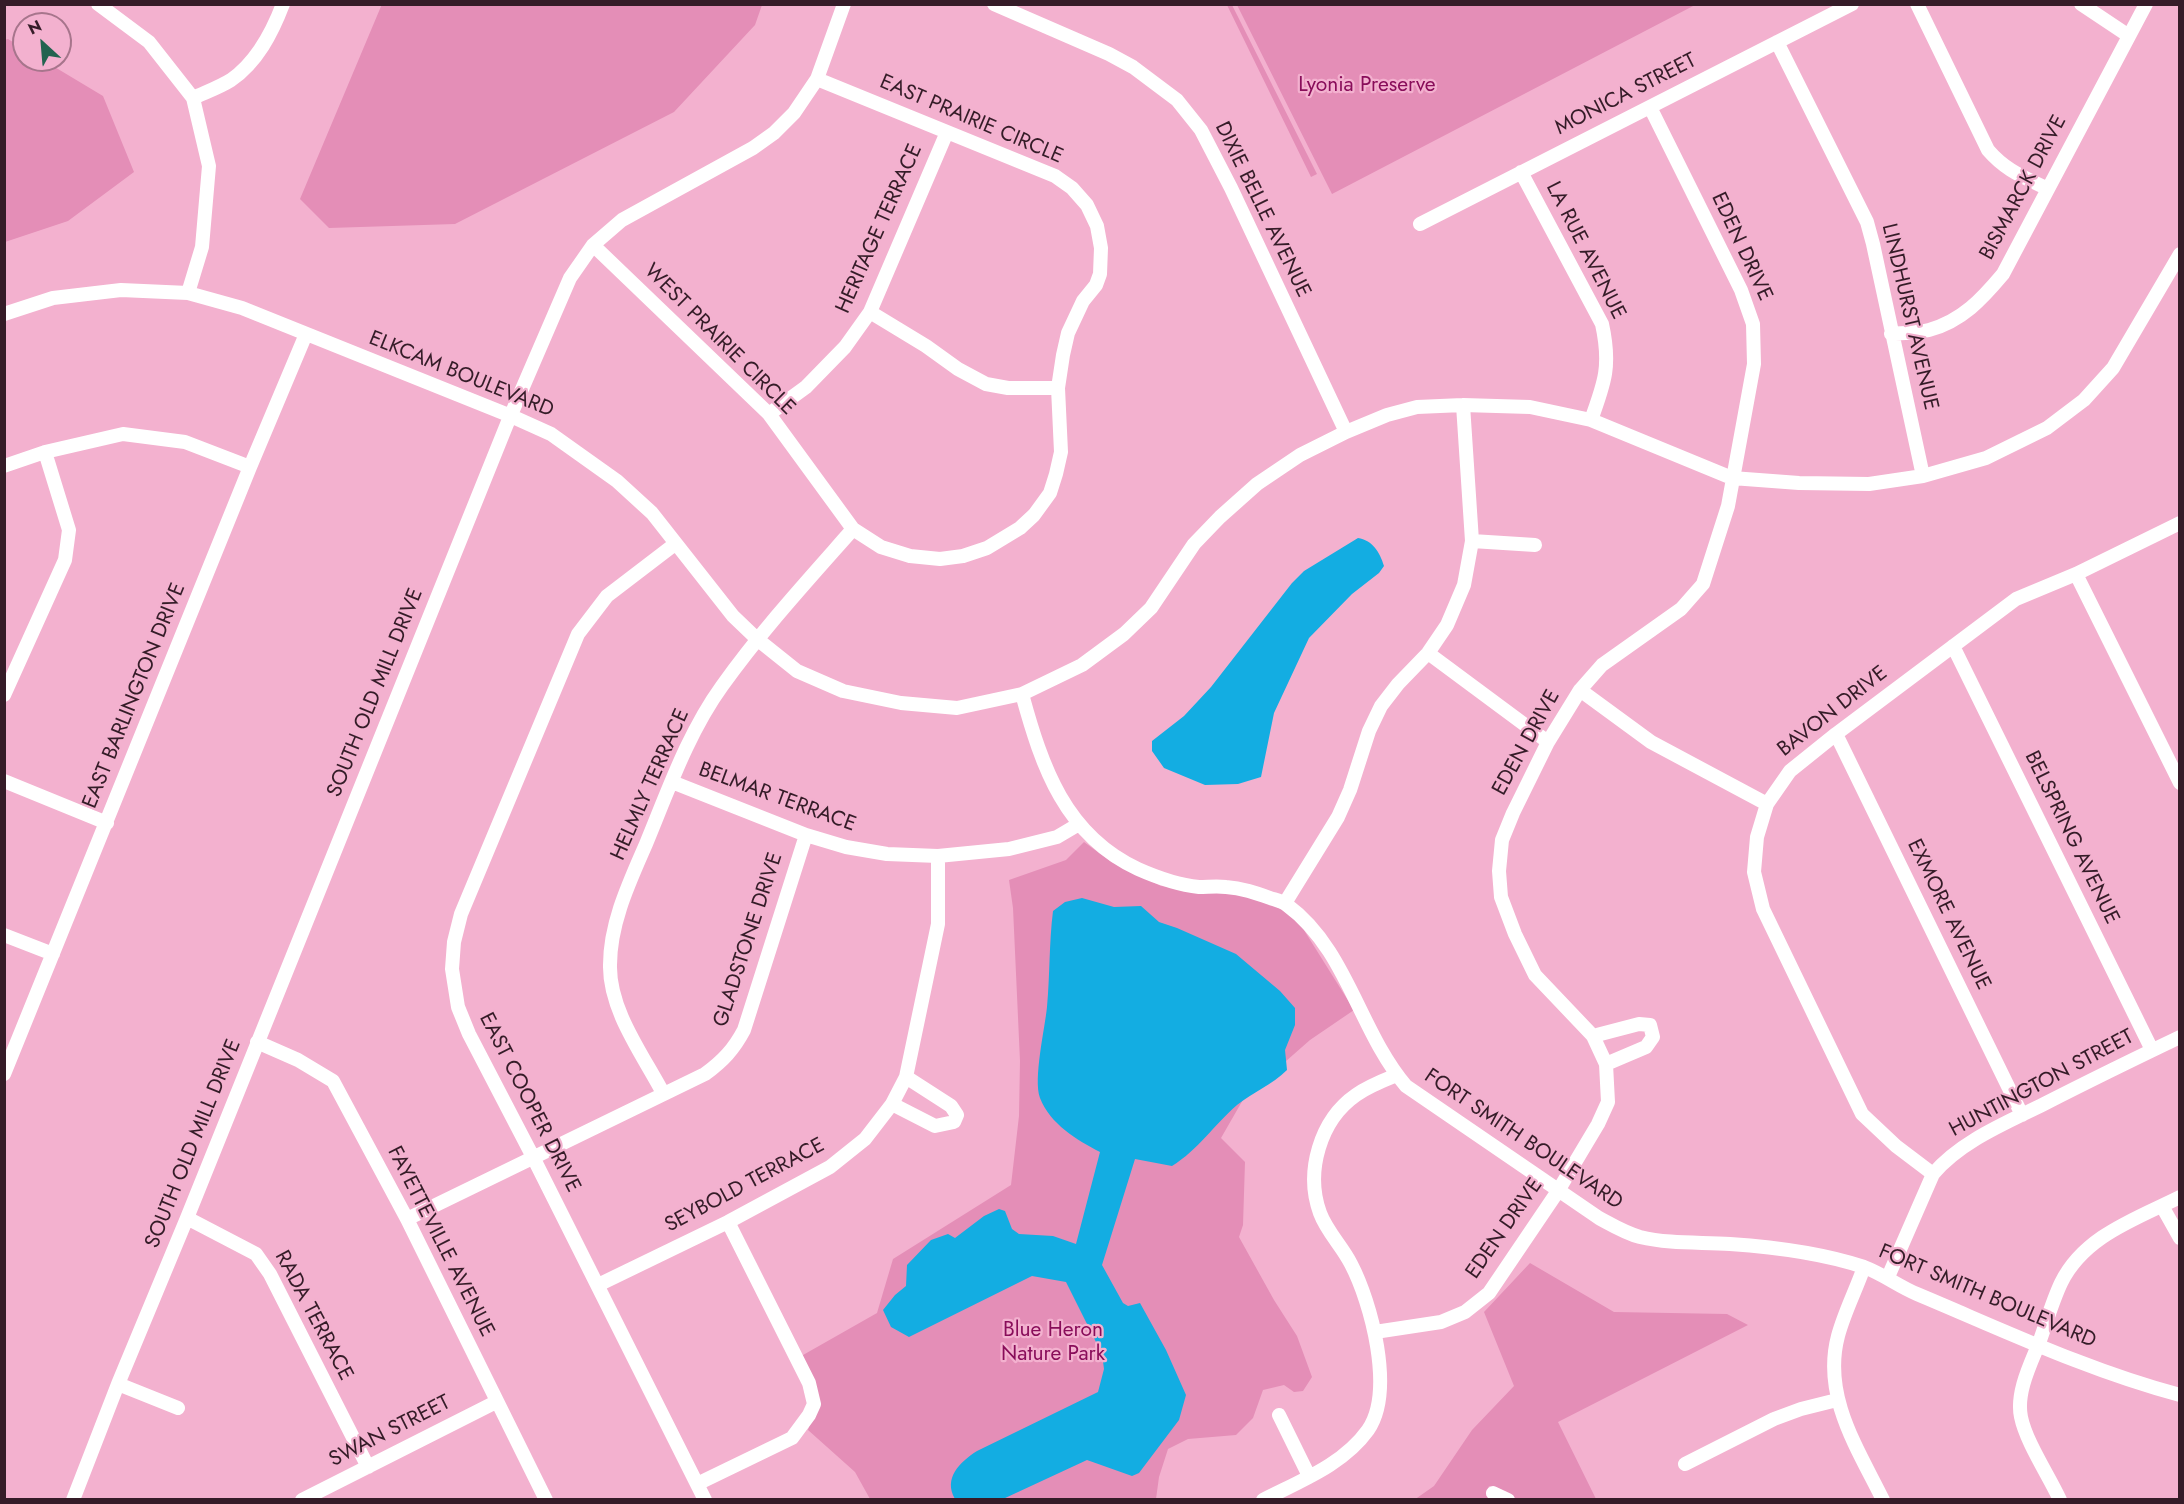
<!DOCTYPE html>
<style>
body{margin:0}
#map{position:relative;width:2184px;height:1504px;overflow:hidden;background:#f3b1cf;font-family:Jost,sans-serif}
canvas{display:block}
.frame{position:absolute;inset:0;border:6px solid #351c28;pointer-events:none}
.north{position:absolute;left:12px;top:12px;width:60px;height:60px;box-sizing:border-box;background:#f3b1cf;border:2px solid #a7758c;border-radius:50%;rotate:334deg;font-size:16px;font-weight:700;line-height:24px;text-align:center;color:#351c28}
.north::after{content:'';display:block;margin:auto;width:21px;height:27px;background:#236350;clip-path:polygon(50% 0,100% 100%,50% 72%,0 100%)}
</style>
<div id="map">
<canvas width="2184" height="1504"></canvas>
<div class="frame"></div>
<div class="north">N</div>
</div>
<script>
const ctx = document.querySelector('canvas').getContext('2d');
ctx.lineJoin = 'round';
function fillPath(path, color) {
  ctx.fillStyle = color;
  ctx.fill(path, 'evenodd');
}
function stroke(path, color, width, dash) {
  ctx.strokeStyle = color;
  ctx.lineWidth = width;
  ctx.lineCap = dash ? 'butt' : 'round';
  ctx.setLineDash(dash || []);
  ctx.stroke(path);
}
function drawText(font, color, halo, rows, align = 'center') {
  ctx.font = font + ' Jost,sans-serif';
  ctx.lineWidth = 4.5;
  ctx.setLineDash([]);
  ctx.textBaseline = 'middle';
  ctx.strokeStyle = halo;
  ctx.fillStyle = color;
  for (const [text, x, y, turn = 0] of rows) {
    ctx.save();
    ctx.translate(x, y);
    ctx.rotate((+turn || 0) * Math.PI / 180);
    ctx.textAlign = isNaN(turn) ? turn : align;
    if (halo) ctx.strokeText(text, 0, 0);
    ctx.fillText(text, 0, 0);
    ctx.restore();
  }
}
fillPath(new Path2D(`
 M382,4H762V5L755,25L674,112L455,224L329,228L300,199Z
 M1227,5H1232L1317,174L1311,177Z
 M1237,5H1695L1332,194Z
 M8,39L24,49V60H43L103,96L134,172L68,221L5,242L4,40Z
 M1084,842L1110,861L1161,886L1240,894L1275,906L1297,919L1354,1010L1310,1040L1244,1098L1221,1138L1245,1162L1243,1225L1239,1237L1274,1300L1297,1336L1312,1377L1303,1391L1294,1392L1284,1385L1263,1390L1253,1418L1236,1435L1188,1439L1168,1449L1159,1477L1156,1499H870L855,1472L808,1430L817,1402L796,1359L877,1313L893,1259L1011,1185L1019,1116L1020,1061L1013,908L1009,880L1066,860Z
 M1530,1263L1614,1312L1727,1314L1748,1325L1558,1422L1596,1499H1514L1510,1494L1489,1486L1486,1496L1494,1499L1414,1500L1434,1486L1472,1430L1514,1386L1484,1312Z`), '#e48eb7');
fillPath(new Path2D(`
 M1358,538C1372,540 1380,552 1384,566L1379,573L1352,594L1309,638L1274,713L1261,777L1238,784L1205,785L1164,768L1152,751V741L1184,716L1211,687L1292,583L1304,571Z
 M1082,898L1114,907L1141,906L1159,922L1177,928L1236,954L1280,991L1295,1008V1025L1285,1050L1287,1070C1272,1085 1253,1092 1237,1105C1214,1125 1198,1150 1172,1166L1135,1159L1102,1265L1123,1303L1128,1306L1140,1303L1166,1350L1186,1395L1179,1420L1139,1473L1132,1476L1087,1460L1003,1499H955C943,1478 960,1462 977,1451L1098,1392L1104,1369L1102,1354L1066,1282L1032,1276L909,1337L891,1327L883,1310L895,1295L906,1286L907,1265L931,1240L948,1234L955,1238L984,1216L999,1209L1005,1211L1012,1229L1019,1234L1053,1236L1076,1244L1100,1152C1077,1140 1050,1124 1040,1098C1033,1079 1045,1028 1047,1007C1050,975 1049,943 1053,911L1065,902Z`), '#13ade2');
stroke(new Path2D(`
 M98,4L149,42L193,98L209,166L202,247L188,293
 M994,4L1109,54L1133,67L1177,100L1201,130L1231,188L1346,432
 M1917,4L1988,150C2006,171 2024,177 2048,189
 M2081,4L2129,36
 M1777,42L1867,222L1873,244L1923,476
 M193,98C206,92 220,87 231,80C257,62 272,33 283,4
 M1521,172L1602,324C1611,365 1605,382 1591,420
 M1420,224L1852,4
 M593,245L769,414L853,529L881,547L910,556L940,559L963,556L987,548L1020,528L1034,515L1050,493L1056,474L1061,452L1058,388L1063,355L1068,333L1083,301L1096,285L1100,274L1101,248L1097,226L1087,205L1072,188L1055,176L817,79
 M870,312L926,346L958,369L986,384L1008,388H1058
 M4,314L53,298L121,290L188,293L242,308L511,416L551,434L617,481L652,513L733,616L757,639L797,671L843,691L901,703L957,708L1022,694L1082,665L1124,634L1151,608L1194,544L1220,517L1257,484L1300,455L1346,432L1387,415L1417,407L1463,405L1530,407L1591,420L1732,478L1799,483L1869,484L1923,476L1986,458L2047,428L2084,400L2113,368L2180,254
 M1891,334C1903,333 1917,333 1929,330C1962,321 1982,299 2003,274L2146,4
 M769,414L806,387L845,347L870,312L947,132
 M4,466L45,452L123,434L185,442L250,467
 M1472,541L1535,545
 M675,544L607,596L578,634L461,914L454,942L452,969L458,1007L469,1034L533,1157L705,1500
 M2076,574L2180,783
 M1953,646L2152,1050
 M1428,653L1548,742
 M1580,690L1651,742L1767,804
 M1022,694C1042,767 1065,835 1138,869C1156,877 1179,885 1199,887C1208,887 1217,886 1226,887C1242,888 1256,893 1270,898C1276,900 1282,901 1287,905C1347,949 1359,1031 1406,1086L1599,1218C1612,1225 1625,1233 1640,1237C1669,1244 1700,1242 1730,1244C1774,1247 1822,1253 1864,1267C1883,1274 1898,1286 1917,1294C2003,1330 2089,1371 2180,1395
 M4,695L65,560L69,530L45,452
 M1836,734L2022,1115
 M4,781L107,823
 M672,782L806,835L846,847L887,854L938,856L1009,849L1057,837L1079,824
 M1285,903L1338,817L1350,790L1369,731L1381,706L1398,684L1428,653L1447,625L1464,585L1472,541L1463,405
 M4,935L53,954
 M1593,1036L1639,1024L1650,1025L1653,1037L1646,1047L1606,1064
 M257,1042L298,1060L333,1081L407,1219L546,1500
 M4,1074L250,467L306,334
 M663,1093C643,1055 609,1010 610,965C610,923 629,883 646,844C668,791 688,733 722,686C762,630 808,580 853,529
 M892,1104L935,1126L954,1122L957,1115L951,1106L906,1077
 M1933,1174L1896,1146L1862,1114L1763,909L1754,872L1757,837L1767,804L1790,771L1836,734L2016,599L2076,574L2180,523
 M2162,1206L2180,1238
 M187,1218L256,1254L270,1274L368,1467
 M407,1219L705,1074C723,1061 734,1049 744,1030L806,835
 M1864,1267C1856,1290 1844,1313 1838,1336C1822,1396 1858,1449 1883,1500
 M1888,1277L1933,1174C1961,1141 2006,1123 2044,1104C2089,1081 2134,1059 2180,1037
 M598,1285L728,1222L830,1167L865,1139L892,1104L906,1077L938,924V856
 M1375,1332L1441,1322L1465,1312L1489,1293L1558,1191L1598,1124L1608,1102L1606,1064L1593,1036L1535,975L1515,934L1501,897L1499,871L1502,840L1513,813L1548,742L1580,690L1602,665L1681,609L1703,584L1728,506L1754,364L1753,324L1741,290L1650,107
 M118,1384L178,1408
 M1279,1415L1309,1476
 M1685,1464L1774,1419L1801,1409L1837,1400
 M697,1484L792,1438L809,1415L814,1404L809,1383L728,1222
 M1493,1493L1508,1500
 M73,1500L118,1384L187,1218L507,424L570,278L593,245L622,220L753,148L774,133L794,113L817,79L844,4
 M302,1500L496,1402
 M1263,1500C1300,1481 1343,1465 1368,1430C1395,1391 1371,1302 1351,1264C1342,1246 1327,1232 1320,1213C1305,1172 1320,1120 1356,1095C1369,1086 1382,1081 1397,1075
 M2060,1500C2049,1476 2026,1442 2021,1417C2016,1393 2030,1365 2039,1343C2046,1324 2052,1302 2061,1283C2084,1236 2136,1219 2180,1197`), '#fff', 14);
drawText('21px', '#890d5a', '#f3b1cf', [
 ["Lyonia Preserve",1367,86],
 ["Blue Heron",1053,1331],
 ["Nature Park",1053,1355]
]);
drawText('21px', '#351c28', '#f3b1cf', [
 ["MONICA STREET",1626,95,-27],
 ["EAST PRAIRIE CIRCLE",971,120,23],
 ["BISMARCK DRIVE",2024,188,-62],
 ["DIXIE BELLE AVENUE",1262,210,64],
 ["HERITAGE TERRACE",880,229,-66],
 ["EDEN DRIVE",1741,247,65],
 ["LA RUE AVENUE",1585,251,63],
 ["LINDHURST AVENUE",1909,317,77],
 ["WEST PRAIRIE CIRCLE",719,340,45],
 ["ELKCAM BOULEVARD",461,375,22],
 ["SOUTH OLD MILL DRIVE",376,693,-68],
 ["EAST BARLINGTON DRIVE",135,696,-68],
 ["BAVON DRIVE",1833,712,-38],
 ["EDEN DRIVE",1527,743,-61],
 ["HELMLY TERRACE",651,785,-66],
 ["BELMAR TERRACE",777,798,20],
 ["BELSPRING AVENUE",2071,838,64],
 ["EXMORE AVENUE",1948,915,64],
 ["GLADSTONE DRIVE",749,940,-72],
 ["HUNTINGTON STREET",2042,1084,-28],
 ["EAST COOPER DRIVE",529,1103,63],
 ["FORT SMITH BOULEVARD",1523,1140,34],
 ["SOUTH OLD MILL DRIVE",194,1144,-68],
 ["SEYBOLD TERRACE",745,1186,-28],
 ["EDEN DRIVE",1505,1229,-55],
 ["FAYETTEVILLE AVENUE",440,1242,63],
 ["FORT SMITH BOULEVARD",1987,1297,23],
 ["RADA TERRACE",313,1316,62],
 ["SWAN STREET",390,1432,-27]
]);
</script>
